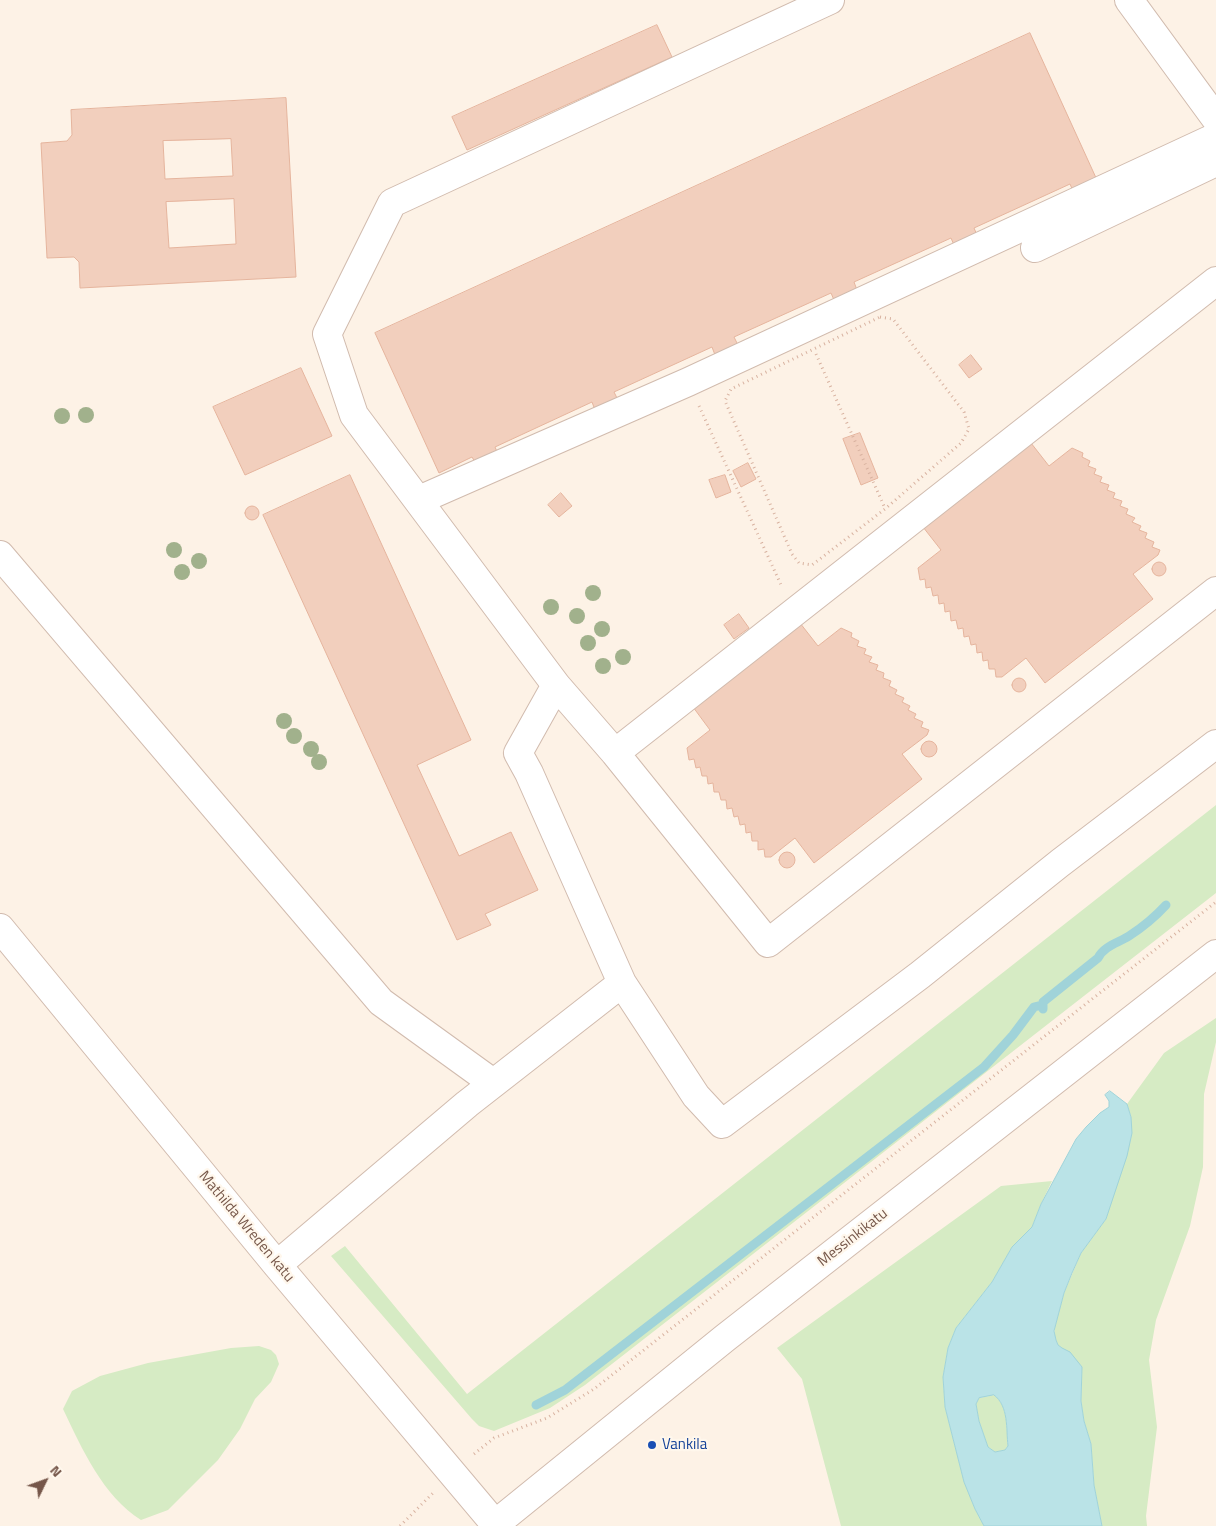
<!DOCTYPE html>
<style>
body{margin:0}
#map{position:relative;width:1216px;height:1526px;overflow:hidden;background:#fdf2e6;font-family:"Titillium Web",sans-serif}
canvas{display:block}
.north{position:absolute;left:20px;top:1456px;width:50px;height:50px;-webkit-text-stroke:4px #fff7ec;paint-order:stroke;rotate:48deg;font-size:14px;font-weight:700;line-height:20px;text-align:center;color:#76574a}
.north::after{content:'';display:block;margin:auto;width:18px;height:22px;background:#76574a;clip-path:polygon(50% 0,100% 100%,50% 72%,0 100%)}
</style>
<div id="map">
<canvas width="1216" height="1526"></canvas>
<div class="north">N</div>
</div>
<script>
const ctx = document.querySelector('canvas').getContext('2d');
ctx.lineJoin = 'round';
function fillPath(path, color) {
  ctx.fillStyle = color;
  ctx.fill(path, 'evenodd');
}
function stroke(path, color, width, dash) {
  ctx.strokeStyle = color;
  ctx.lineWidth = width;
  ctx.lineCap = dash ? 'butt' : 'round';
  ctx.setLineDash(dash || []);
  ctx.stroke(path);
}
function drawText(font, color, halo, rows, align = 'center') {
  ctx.font = font + ' "Titillium Web",sans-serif';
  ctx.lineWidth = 4.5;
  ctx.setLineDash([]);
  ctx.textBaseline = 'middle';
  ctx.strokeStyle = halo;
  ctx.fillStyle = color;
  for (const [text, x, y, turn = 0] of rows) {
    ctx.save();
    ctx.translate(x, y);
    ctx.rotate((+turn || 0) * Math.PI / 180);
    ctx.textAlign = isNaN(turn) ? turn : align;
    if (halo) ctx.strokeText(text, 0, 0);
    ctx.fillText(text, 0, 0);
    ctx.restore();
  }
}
fillPath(new Path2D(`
 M1216,805V893L585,1385L550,1408L494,1431L479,1426L472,1419L331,1256L345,1246L467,1394Z
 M1216,1018V1042L1204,1094L1203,1167L1190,1226L1156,1320L1149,1360L1157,1427L1146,1516L1147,1526H1102L1094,1485L1091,1444L1084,1421L1081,1401L1082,1367L1058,1345L1054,1335L1055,1326L1064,1293L1081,1253L1106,1219L1131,1117L1127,1104L1164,1053Z
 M1052,1181L1041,1204L1032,1227L1012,1247L992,1282L956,1328L948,1348L943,1377L945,1407L964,1481L975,1509L984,1526H841L802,1379L777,1348L1001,1186Z
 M259,1346L271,1350L276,1355L279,1364L271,1382L255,1399L240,1429L218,1460L168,1510L141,1520C103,1496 82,1449 63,1409L72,1391L100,1376L148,1363L231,1348Z
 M994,1395C1009,1406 1006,1429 1008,1446L1005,1450L995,1452L988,1447L979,1421L976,1404L979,1398Z`), '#d6ebc4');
const water = new Path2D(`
 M1110,1091L1127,1104L1131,1117L1132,1133L1127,1156L1106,1219L1081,1253L1072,1273L1064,1293L1054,1331L1056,1340L1058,1345L1062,1348L1070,1352L1082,1367L1081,1401L1084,1421L1091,1444L1094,1485L1102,1526H984L975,1509L964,1482L945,1407L943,1377L948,1348L956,1328L992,1282L1012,1247L1032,1227L1041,1204L1076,1139L1086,1127L1100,1113L1109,1107V1101L1105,1095ZM994,1395C1009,1406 1006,1429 1008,1446L1005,1450L995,1452L988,1447L979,1421L976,1404L979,1398Z`);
fillPath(water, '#bae3e7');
stroke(water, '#a0d3d9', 1);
stroke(new Path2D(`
 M1043,1009V1002L1098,958C1104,946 1118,943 1129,936C1143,927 1155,917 1166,905
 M536,1405L565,1390L984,1067L1013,1035L1034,1007L1042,1005`), '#a0d3d9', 9);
const building = new Path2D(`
 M657,25L672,57L467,150L452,117Z
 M1030,33L1097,180L1073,191L1070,184L974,228L977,235L954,245L951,238L854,282L857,290L834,300L831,293L734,337L738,345L715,355L712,347L614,392L618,400L595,410L592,402L495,447L498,454L476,464L472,457L439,473L375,333Z
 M286,98L296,277L80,288L79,262L74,257L47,258L41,143L67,141L72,135L71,110ZM231,139L233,176L165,179L163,141ZM234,199L236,244L169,248L166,202Z
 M971,355L982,369L969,378L959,365Z
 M301,368L332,436L245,475L213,407Z
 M860,433L878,478L861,485L843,439Z
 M1031,443L1049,466L1072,448L1083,453L1082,457L1090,461L1088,466L1096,469L1094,474L1102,477L1100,482L1109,485L1107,490L1115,493L1113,498L1122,501L1120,506L1128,509L1126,514L1135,518L1132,522L1141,526L1139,530L1147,533L1145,538L1154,542L1152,547L1160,550L1158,555L1133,574L1153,599L1045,683L1026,658L1002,677H996L995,669H989L988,660L983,661L982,652L977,653L976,644L971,645L969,636L964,637L963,628L958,629L956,620L951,621L950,611L945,612L944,603L939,604L938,595L933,596L931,587L926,588L925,579L920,580L918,568L941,550L923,527Z
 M748,463L756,479L741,487L733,471Z
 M350,475L471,740L417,765L459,856L511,832L538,890L485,914L491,925L457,940L263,515Z
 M725,475L731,492L716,498L709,480Z
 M561,493L572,506L559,517L548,505Z
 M245 513a7 7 0 1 1 14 0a7 7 0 1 1-14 0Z
 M1152 569a7 7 0 1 1 14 0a7 7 0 1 1-14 0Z
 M739,614L749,628L734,639L724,625Z
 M800,623L818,646L841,628L852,633L851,637L859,641L857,646L866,649L864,654L872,657L869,662L878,665L876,670L884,673L883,678L891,681L889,686L897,690L895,694L904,698L902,702L910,706L908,710L916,714L914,718L923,722L921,727L929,730L927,735L902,754L922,779L814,863L795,838L771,857H765L764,849L758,850V841H752L751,832L746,833L745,824L740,825L738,816L734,817L732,808L727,809L726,800H721L719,792H714L713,783L708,784L707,776H702L700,767L696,768L694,759L689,760L687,748L710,730L693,707Z
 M1012 685a7 7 0 1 1 14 0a7 7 0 1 1-14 0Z
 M921 749a8 8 0 1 1 16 0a8 8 0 1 1-16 0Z
 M779 860a8 8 0 1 1 16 0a8 8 0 1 1-16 0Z`);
fillPath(building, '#f2cfbd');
stroke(building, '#e5b49d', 1);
const minor = new Path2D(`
 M1129,0L1216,119
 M1035,248L1216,162
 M419,500L688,382L1216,137
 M0,555L381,1002L493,1083
 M556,685L354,415L327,334L392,203L830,0
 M615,753L1216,281
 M0,928L277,1265L495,1524
 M622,983L696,1096L722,1124L920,975L1060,863L1216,744
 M277,1265L467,1104L622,983L529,773L518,753L556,685L615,753L768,943L1216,591
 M493,1526L725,1338L1216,954`);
stroke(minor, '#d1bbae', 30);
stroke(new Path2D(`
 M880,317L893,319L964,412L969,429L961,443L885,509L812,565L799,563L792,554L725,401L731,389Z
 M816,354L884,506
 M699,406L782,587
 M474,1454L494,1438L547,1418L594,1389L1216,902
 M400,1526L433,1493`), '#d8b2a0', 3, [1, 4]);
stroke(minor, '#fff', 28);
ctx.fillStyle = '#a1b18c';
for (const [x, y] of [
 [86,415],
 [62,416],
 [174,550],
 [199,561],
 [182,572],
 [593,593],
 [551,607],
 [577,616],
 [602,629],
 [588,643],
 [623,657],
 [603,666],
 [284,721],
 [294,736],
 [311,749],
 [319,762]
]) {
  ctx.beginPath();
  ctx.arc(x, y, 8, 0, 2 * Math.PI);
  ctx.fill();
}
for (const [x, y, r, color] of [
 [652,1445,5,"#1a4fb4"]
]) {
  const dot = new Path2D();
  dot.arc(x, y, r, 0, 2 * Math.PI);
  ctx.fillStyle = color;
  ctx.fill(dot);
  stroke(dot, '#fff7ec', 2);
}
drawText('15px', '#76574a', '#fff7ec', [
 ["Mathilda Wreden katu",246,1227,50],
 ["Messinkikatu",853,1238,-38]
]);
drawText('15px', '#164399', '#fff7ec', [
 ["Vankila",662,1445]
], 'left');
</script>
